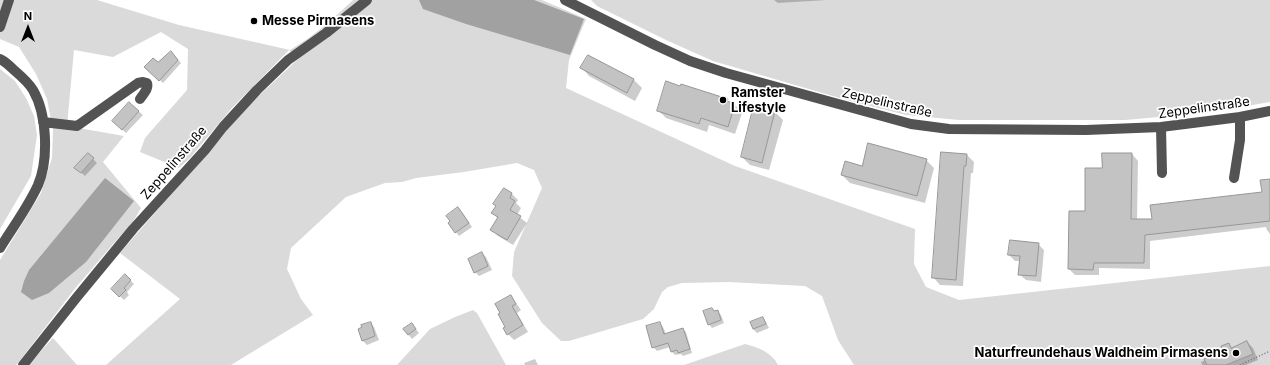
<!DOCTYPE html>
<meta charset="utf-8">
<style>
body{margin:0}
#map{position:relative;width:1270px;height:365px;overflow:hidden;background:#fff;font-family:Inter,sans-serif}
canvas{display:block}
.north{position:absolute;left:8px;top:8px;width:40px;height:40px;-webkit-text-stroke:3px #fff;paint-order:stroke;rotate:0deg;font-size:11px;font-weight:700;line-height:16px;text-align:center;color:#000}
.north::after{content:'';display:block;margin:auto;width:14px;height:18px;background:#000;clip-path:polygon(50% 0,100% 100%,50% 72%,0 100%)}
</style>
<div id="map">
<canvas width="1270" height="365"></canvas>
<div class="north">N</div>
</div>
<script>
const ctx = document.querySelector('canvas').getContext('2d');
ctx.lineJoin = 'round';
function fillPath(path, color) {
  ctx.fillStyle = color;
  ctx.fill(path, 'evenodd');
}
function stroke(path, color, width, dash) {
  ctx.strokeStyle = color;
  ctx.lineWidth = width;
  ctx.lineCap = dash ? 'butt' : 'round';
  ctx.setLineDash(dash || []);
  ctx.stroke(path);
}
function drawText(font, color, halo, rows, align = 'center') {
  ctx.font = font + ' Inter,sans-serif';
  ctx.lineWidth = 3.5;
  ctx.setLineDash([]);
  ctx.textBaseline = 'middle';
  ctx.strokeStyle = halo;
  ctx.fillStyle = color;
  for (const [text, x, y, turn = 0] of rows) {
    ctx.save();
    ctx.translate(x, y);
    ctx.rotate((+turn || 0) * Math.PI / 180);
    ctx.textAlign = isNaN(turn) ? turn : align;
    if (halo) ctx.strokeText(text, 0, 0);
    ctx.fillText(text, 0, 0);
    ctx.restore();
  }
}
fillPath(new Path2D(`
 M0,0H97L179,25L290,50C314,36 333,19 353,0H542L586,19L569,60L566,88L735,166L915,229L914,264L926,287L959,300L1270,266V365H854L838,340L822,296L805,286L729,282L682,283L668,287L662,292L654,309L643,319L569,341H561L542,323L512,276L514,252L542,188L534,170L517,163L464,172L416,178L402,182L385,183L346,197L291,248L287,269L301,299L313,315L231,365H106L180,299L120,253L247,107L298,59L289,50L231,109L190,158L179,168L140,152L145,138L187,90L188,49L161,32L113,57L74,50L67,126L124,136L103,162L141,208L134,220L77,286L18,363L16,365H0V260L41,193L52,158L53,130L47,99L36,74L19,47L0,39Z
 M591,0H1270V102L1205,113L1125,120H959L906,115L843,99L713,61L666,40L597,6Z
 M0,69L15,81L26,98L34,116L37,135L31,176L0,229Z
 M473,310L477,313L506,365H397L430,329L455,317Z
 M53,338L77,365H28Z
 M745,344C757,347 772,352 778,365H684Z`), '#dadada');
fillPath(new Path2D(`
 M419,0H534L584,19L570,55L466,24L423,9Z
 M105,178L134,201L86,262L49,293L32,300L21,292L24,281L29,270Z`), '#a1a1a1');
fillPath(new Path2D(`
 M774,0H827L778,3Z
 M174,55L181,63L163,83L146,67Z
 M588,56L634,80L642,88L635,101L589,76L582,68Z
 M727,100L730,103L735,105L742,113L735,134L709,125L707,132L666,118L658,110Z
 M129,103L143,115L126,133L113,121Z
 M775,112L783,120L769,170L750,165L742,157Z
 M88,154L97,163L85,176L76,168Z
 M1132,154L1138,161L1137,220H1153L1263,193L1270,180V234L1267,230L1266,227L1150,241V269L1099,268V275H1075L1069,269L1086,212L1103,169Z
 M967,155L974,162L973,173H971L963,286L940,285L933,277Z
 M926,160L934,168L925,203L850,183L842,175L863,167Z
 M504,189L512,194L518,200L516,203L521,208L517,215L527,223L513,245L498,236L492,230L498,219L493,213L496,207L494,204Z
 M462,212L472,227L459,236L456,232Z
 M1038,244L1044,250L1041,282L1026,280L1019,274L1021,261H1015L1009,255Z
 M482,253L486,257L492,270L479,276L475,272Z
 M125,275L134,284L127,292L129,295L124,300L112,289Z
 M510,297L516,303L521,310L517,313L528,332L514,340L508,334L506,327Z
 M712,309L715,312L717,311L721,315L724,323L712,328L709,324Z
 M763,318L766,322L769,328L757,333L753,329Z
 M371,323L374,327L379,340L367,345L363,341Z
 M660,323L663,327L666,334L683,329L686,332L692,353L683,356L681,354L675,355L672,352L670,347L657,351L653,347Z
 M412,324L419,333L412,339L405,330Z
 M1247,342L1253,348L1258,360L1246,365H1202L1201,362L1224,352L1228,344L1232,348Z
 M535,359L538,365H525L524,363Z`), '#0003');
const building = new Path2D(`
 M171,51L178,60L159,81L144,67L153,58L158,62Z
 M588,55L634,79L627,93L580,68Z
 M666,81L680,86L681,84L728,99L727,101L735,104L728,127L701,118L699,124L657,111Z
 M129,102L139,111L122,130L112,121Z
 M754,105L775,111L762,163L741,157Z
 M868,143L927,159L917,196L841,175L845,161L862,166Z
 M941,152L967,154L966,166H964L956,280L932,278Z
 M88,153L94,158L81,173L74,168Z
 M1102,153H1132L1131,219H1152L1150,205L1262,192L1260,180L1270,179V221L1145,235L1144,263H1094L1093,270L1068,269L1069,211H1085V168H1102Z
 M504,188L512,193L510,198L515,201L510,210L521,216L507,240L490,230L498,217L491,213L496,206L493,204Z
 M458,207L469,223L455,233L448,223L450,221L446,216Z
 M1010,240L1039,243L1036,276L1018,275L1020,256L1008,255Z
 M482,252L488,266L474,273L468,259Z
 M125,274L131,280L124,288L126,290L119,297L111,289Z
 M511,295L516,304L512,306L523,325L507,335L503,328L505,327L498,314L500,313L495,304Z
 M712,308L714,311L718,310L721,320L708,325L703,311Z
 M763,317L766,324L753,329L750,322Z
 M371,322L375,336L362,341L358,329L362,327L361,325Z
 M660,322L664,334L683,328L690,349L678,353L677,350L671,352L668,343L652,348L646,326Z
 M412,323L416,329L408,335L403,329Z
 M1247,341L1253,354L1226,365H1207L1204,359L1223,351L1221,346L1229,343L1231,348Z`);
fillPath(building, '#c3c3c3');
stroke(building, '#979797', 1);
stroke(new Path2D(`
 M1240,365L1270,351`), '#757575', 1.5, [1, 2]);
stroke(new Path2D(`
 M565,0L655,45L690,61L726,73L911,124L949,129L1086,130L1161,127L1240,117L1270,111
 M0,27L9,0
 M0,59C6,62 10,66 14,70C21,76 29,83 33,90C47,114 49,159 38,185C28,207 13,227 0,248
 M43,122L77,126L138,83L143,82L147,83C149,89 143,94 140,99
 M1161,127L1162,173
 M1234,178L1240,140V117
 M23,365L77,297L133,229L205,150L223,127L257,90L288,60L326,33L367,0`), '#535353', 10);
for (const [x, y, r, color] of [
 [254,21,4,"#000"],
 [723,100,4,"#000"],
 [1236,353,4,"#000"]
]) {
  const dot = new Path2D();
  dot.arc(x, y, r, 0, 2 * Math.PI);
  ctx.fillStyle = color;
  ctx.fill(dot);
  stroke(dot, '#fff', 1.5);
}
drawText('bold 13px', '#000', '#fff', [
 ["Messe Pirmasens",262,21],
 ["Ramster",731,93],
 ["Lifestyle",731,108],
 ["Naturfreundehaus Waldheim Pirmasens",1228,353,"right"]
], 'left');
drawText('13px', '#000', '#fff', [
 ["Zeppelinstraße",887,103,13],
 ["Zeppelinstraße",1204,108,-8],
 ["Zeppelinstraße",174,163,-49]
]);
</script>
